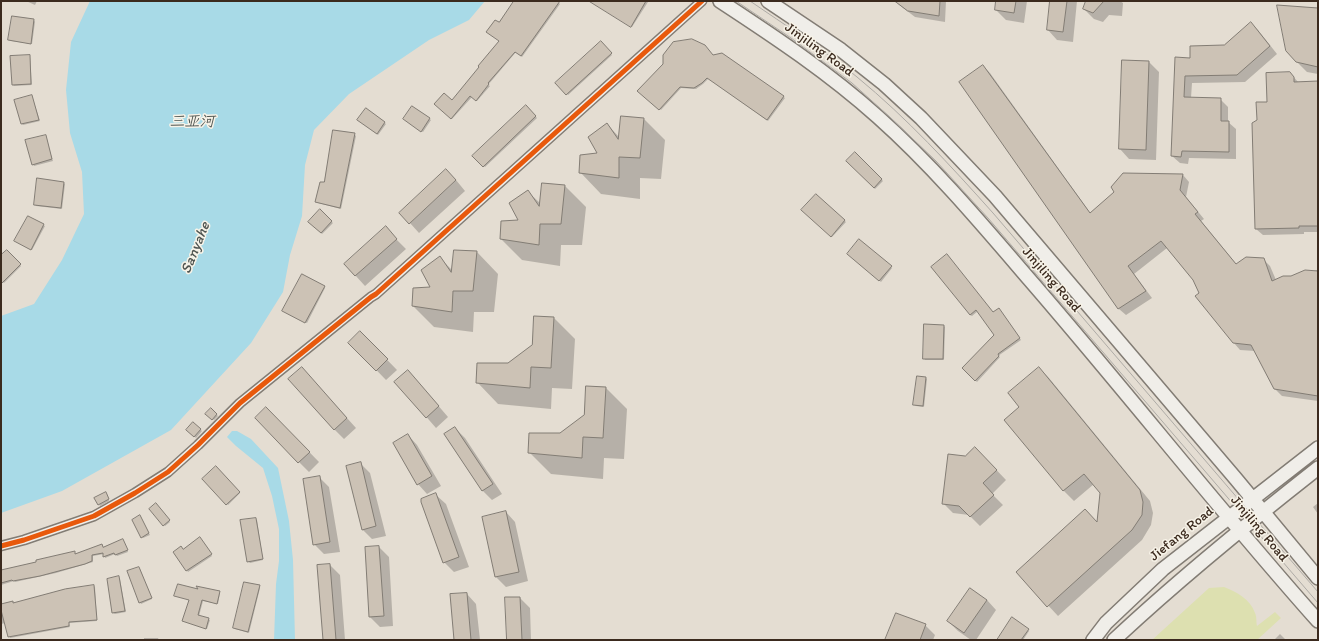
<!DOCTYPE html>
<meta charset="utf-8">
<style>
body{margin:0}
#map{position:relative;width:1319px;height:641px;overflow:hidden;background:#e4ddd2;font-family:Itim,sans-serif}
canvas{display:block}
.frame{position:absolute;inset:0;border:2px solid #3b2a1e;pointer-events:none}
</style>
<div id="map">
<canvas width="1319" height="641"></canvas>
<div class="frame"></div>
</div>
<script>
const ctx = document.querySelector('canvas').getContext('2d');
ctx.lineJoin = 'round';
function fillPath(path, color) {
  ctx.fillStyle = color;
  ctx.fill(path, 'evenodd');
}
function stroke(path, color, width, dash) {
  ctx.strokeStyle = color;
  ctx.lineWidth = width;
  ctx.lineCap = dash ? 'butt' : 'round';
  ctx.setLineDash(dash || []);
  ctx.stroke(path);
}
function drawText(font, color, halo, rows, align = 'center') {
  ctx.font = font + ' Itim,"LXGW WenKai TC",sans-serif';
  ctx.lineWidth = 3;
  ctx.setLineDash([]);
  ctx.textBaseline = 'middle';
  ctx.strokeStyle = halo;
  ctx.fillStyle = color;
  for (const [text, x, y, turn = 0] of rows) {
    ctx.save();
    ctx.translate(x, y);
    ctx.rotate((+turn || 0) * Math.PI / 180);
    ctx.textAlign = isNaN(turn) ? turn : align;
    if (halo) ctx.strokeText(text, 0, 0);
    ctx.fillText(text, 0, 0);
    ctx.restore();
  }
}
fillPath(new Path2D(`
 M1224,587C1237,592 1250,599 1255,613C1257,617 1256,622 1257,626L1275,612L1281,618L1257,640H1152L1209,588Z`), '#dde0b0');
fillPath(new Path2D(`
 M90,1H485L469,20L429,40L349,94L314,130L305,165L302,216L290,255L283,292L251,343L171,430L62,491L1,513V316L34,304L62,260L84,214L82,172L70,133L66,90L71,42Z
 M232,431H237L251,439L278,468L289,521L293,560L295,640H274L276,584L279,561V529L272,496L263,468L236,446L227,437Z`), '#a8dae7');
fillPath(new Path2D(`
 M26,1H37L35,5Z
 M526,1H557L560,4L522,57L516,52L488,85L490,86L477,101L472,97L452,119L435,104L453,101L500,41L499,24Z
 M590,1H647L648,2L632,27Z
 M894,1H946L945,22L915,17Z
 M997,1H1027L1024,23L1006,20L996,10Z
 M1051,1H1077L1073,42L1057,40L1048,30Z
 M1087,1H1120L1123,3L1122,16L1109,15L1103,22L1094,19L1084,9Z
 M1318,9V74L1307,72L1297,62Z
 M13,17L34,20L35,22L32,44L11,41L9,40Z
 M1251,23L1258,30L1277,54L1245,82L1192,83L1191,98L1220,99L1228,107V122L1236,129V159L1189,158L1188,164L1180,163L1172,156L1176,59H1191L1224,46Z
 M601,43L612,55L568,95L557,83Z
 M722,54L785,98L768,121L709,78L703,84L696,89L681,88L661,110L638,91L664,65Z
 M29,56L30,57L32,85L14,86L13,85Z
 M1123,61L1149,62L1159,72L1156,160L1129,159L1120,149Z
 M983,66L990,73L1091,214L1183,175L1189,182L1186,197L1204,219L1201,221L1237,265L1263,259L1270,266L1276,280L1318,270V401L1282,396L1275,389L1255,351L1240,350L1234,343L1201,293L1193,279L1167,248L1134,274L1152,298L1126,315L1119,309L960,82Z
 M1290,73L1299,83L1318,82V232H1304V234L1263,235L1256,229L1258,121L1268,103Z
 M32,96L40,121L23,125L22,124Z
 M526,106L537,118L485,167L474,156Z
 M412,108L431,120L423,132L406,120Z
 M366,109L386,124L378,135L360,121Z
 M644,119L665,140L661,179L640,178V199L601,194L580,172L598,154L607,124L619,137Z
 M354,134L356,136L341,209L318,203L316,202L325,184Z
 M45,136L53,161L34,166L33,164Z
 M855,153L883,181L875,189L847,161Z
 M456,180L465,191L419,233L410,223Z
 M64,183L65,184L62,209L36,206L35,204Z
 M565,186L586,207L582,245H561L560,266L522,260L501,239L519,221L527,191L540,203Z
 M816,195L846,222L832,237L803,210Z
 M320,211L333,223L322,234L310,222Z
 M28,217L45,226L32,250L17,242Z
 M395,238L406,249L365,286L345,264Z
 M859,241L892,268L881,282L848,254Z
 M7,251L21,266L4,283L1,280V256Z
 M455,251L477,252L498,274L494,312H474L473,332L434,327L413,306L432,288L440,258L452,270Z
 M933,267L993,313L1000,310L1021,340L998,356L1000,357L977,382L963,368L995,335L978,311L972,316L970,315Z
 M324,286L325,288L307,323L284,311Z
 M554,318L575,339L572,389L552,388L551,409L498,404L477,382L508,364L533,345Z
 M944,326L945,327L944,360H925L924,358Z
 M360,332L397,370L386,380L350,343Z
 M1039,368L1049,378L1150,501L1153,513L1151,525L1142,540L1058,616L1017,572L1098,524L1101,493L1094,484L1074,501L1064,491L1006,420L1021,407Z
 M311,378L356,428L344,439L334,429Z
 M926,378L927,379L924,407L916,406L915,405Z
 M396,382H418L448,417L436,428Z
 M587,387L606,388L627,409L624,459L604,458L603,479L551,474L529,452L561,434L585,415Z
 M211,409L218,416L214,420L207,414Z
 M276,418L319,462L309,472L299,462Z
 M193,423L202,431L196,438L187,430Z
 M455,428L465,438L502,494L492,500L483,491Z
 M408,435L417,445L441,486L427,494L418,484Z
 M985,458L1006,480L992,494L1003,505L980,526L969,515L953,513L943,503Z
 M360,463L370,473L386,536L372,539L362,529Z
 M216,467L240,493L228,505L203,479Z
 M319,477L329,487L340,552L324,554L314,544Z
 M107,494L109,501L100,506L99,504Z
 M436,495L446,504L469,567L454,572L444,562Z
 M1318,503V514L1313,507Z
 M156,504L170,522L165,526L151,509Z
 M506,512L515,522L528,581L506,587L496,577Z
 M140,517L150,535L143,538L142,537Z
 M255,519L257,520L263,560L250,563L248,561Z
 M123,540L128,552L117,556L115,554L105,558L104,554L93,556V562L56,573L15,582L14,581L1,585V572L74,552L76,554L102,545L103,548Z
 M201,540L212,556L188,572L174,552L183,550Z
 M379,547L389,557L393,626L380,627L370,617Z
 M330,565L340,575L345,640H324Z
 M140,569L152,599L141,604L140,602Z
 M119,578L120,579L126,612L115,614L113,613L108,580Z
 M94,586L95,587L97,621L69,623L70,627L10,638L6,623L1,624V605L12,602L14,604Z
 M259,586L260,588L249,633L235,629L234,628Z
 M200,591L219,592L220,593L218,604L203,601L199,616L210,620L207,629L183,621L190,600L175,595Z
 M467,594L476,604L480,640H455Z
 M520,598L530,608L531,640H508Z
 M987,600L996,610L976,640H971L958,631L948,621Z
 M925,625L935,635L933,640H887Z
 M1028,630L1029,631L1023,640H998Z
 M1280,634L1286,640H1274Z
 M144,638H158L159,640H117H144Z`), '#0003');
const building = new Path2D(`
 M514,1H560L521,56L515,52L488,83L489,84L476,101L470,96L451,119L434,104L444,93L452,100L479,67L478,66L499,41L486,32L495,20L499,22Z
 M589,1H646L631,27Z
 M895,1H940L939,16L908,11Z
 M996,1H1016L1014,13L995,10Z
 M1050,1H1067L1063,32L1047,30Z
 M1086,1H1104L1093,13L1083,9Z
 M1277,5L1318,8V67L1296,62L1286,51Z
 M12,16L34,19L31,44L8,40Z
 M1251,22L1270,46L1237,75L1185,76L1184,97L1221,98V121H1229V152L1182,151L1181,157L1171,156L1175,57L1190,58V46L1224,45Z
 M692,39L705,45L713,55L722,53L784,96L767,120L707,78L702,83L694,88L680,87L659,110L637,91L663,64V55L673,42Z
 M601,41L612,53L566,95L555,83Z
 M30,55L31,84L12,85L10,56Z
 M1122,60L1149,61L1146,150L1119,149Z
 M983,65L1090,213L1114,192L1111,187L1123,173L1183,174L1180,190L1198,212L1195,214L1236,264L1246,257L1264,258L1272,281L1283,276H1291L1305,270L1318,271V396L1274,389L1251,345L1233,343L1195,296L1199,293L1193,280L1161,241L1128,266L1146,291L1118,309L959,82Z
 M1290,72L1294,77V82L1318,81V226H1299V228L1255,229L1252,123L1257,120L1256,102H1267L1266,73Z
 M32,95L39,120L21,124L14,100Z
 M526,105L536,116L483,167L472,156Z
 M412,106L430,118L421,132L403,119Z
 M366,108L385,122L377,134L357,120Z
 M621,116L644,118L640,158L619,157V178L579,173L580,155L597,153L588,137L607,123L618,139Z
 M333,130L355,133L340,208L315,202L320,182H324Z
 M46,135L52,159L32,165L25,140Z
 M855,152L882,179L874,188L846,161Z
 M446,169L456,180L409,224L399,213Z
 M37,178L64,182L61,208L34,205Z
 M542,183L565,185L561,224H540L539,245L500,239L501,221L518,220L509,203L528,190L539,206Z
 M816,194L845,220L831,237L801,210Z
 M320,209L332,221L321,233L308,222Z
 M28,216L44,224L31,250L14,241Z
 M386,226L397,239L355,276L344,264Z
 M859,239L892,266L879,281L847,254Z
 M7,250L21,264L1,284V255Z
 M454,250L477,251L473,291H453L452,312L412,306L413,288L430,287L421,270L440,256L451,272Z
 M947,254L993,312L999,308L1020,338L998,354L999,356L975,381L962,368L994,335L976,310L970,315L931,267Z
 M302,274L325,286L305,323L282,311Z
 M534,316L554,317L551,368L531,367L530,388L476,383L477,363H508L532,345Z
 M924,324L944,325L943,359H923Z
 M360,331L388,359L376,371L348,343Z
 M302,367L347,418L334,430L288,379Z
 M1039,367L1140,490L1143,502L1142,515L1132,530L1047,607L1016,572L1085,509L1097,522L1100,493L1084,474L1063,491L1004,420L1019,407L1008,393Z
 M408,370L439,406L426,418L394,382Z
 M917,376L926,377L923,406L913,405Z
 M586,386L606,387L603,438L583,437L582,458L528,453L529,433H560L584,415Z
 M266,407L310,452L298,463L255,418Z
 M211,408L217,414L212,420L205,414Z
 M193,422L201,429L194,437L186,430Z
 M455,427L493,484L482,491L444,434Z
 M408,434L432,476L417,485L393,443Z
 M975,447L997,470L983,483L994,495L970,517L959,506L942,504L948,454L965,456Z
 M361,462L376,526L362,530L346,466Z
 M216,466L240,492L226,505L202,479Z
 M320,476L330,542L313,545L303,479Z
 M106,492L109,499L98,505L94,498Z
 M436,493L459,557L443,563L421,502V499Z
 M156,503L170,520L163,526L149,509Z
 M506,511L519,572L495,577L482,517Z
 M140,515L149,533L141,538L132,520Z
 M256,518L263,559L247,562L240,520Z
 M200,537L212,554L186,571L173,552L181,546L183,549Z
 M123,539L128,550L115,555L114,553L103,557V553L92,555V561L85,564L40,576L13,581L12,580L1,583V570L36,562V560L75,551V554L102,544L103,547Z
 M379,546L384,616L369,617L365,547Z
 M330,564L336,640H323L317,565Z
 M139,567L152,598L139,603L127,571Z
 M119,576L125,611L112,613L107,579Z
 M244,582L260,585L248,632L233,628Z
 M178,584L198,589L196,586L220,591L217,604L202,600L198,615L209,618L206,629L182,621L189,600L174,596Z
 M94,585L97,620L69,622V626L8,637L1,610V604L13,601V603L65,589Z
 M970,588L987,600L964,633L947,621Z
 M467,593L471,640H454L450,594Z
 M505,597H520L522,640H507Z
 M896,613L926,624L920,640H885Z
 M1012,617L1029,629L1021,640H997Z`);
fillPath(building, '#ccc2b5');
stroke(building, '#827c74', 1);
const street = new Path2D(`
 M1,546L24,540L94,516L135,493L168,472L198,445L240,403L371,297L376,294L702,1`);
const primary = new Path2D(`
 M720,1C775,37 829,73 878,117C933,166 981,223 1029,279C1127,392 1219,510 1318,621
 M768,1L841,50L884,84L921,118L995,196L1236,479L1318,578
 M1093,640L1106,623L1163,569L1318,448
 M1114,640C1179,579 1248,523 1318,468`);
stroke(street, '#827c74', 11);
stroke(primary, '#827c74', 16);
stroke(street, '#f0eee9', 8);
stroke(primary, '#f0eee9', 13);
stroke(new Path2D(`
 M736,1L791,38L852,83L891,118L936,161L988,218L1318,603
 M750,1C785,25 824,50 857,77C907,118 950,165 993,213L1318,592`), '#aeaba6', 1);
stroke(new Path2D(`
 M1,546L24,540L94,516L135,493L168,472L198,445L240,403L371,297L376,294L702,1`), '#e8590c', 5);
drawText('14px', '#3b2a1e', '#f7f3e8', [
 ["Jinjiling Road",819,50,36],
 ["Jinjiling Road",1051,280,49],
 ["Jinjiling Road",1259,529,50],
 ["Jiefang Road",1182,534,-39]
]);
drawText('italic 15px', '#505652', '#f7f3e8', [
 ["三亚河",192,122],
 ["Sanyahe",196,248,-68]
]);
</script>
